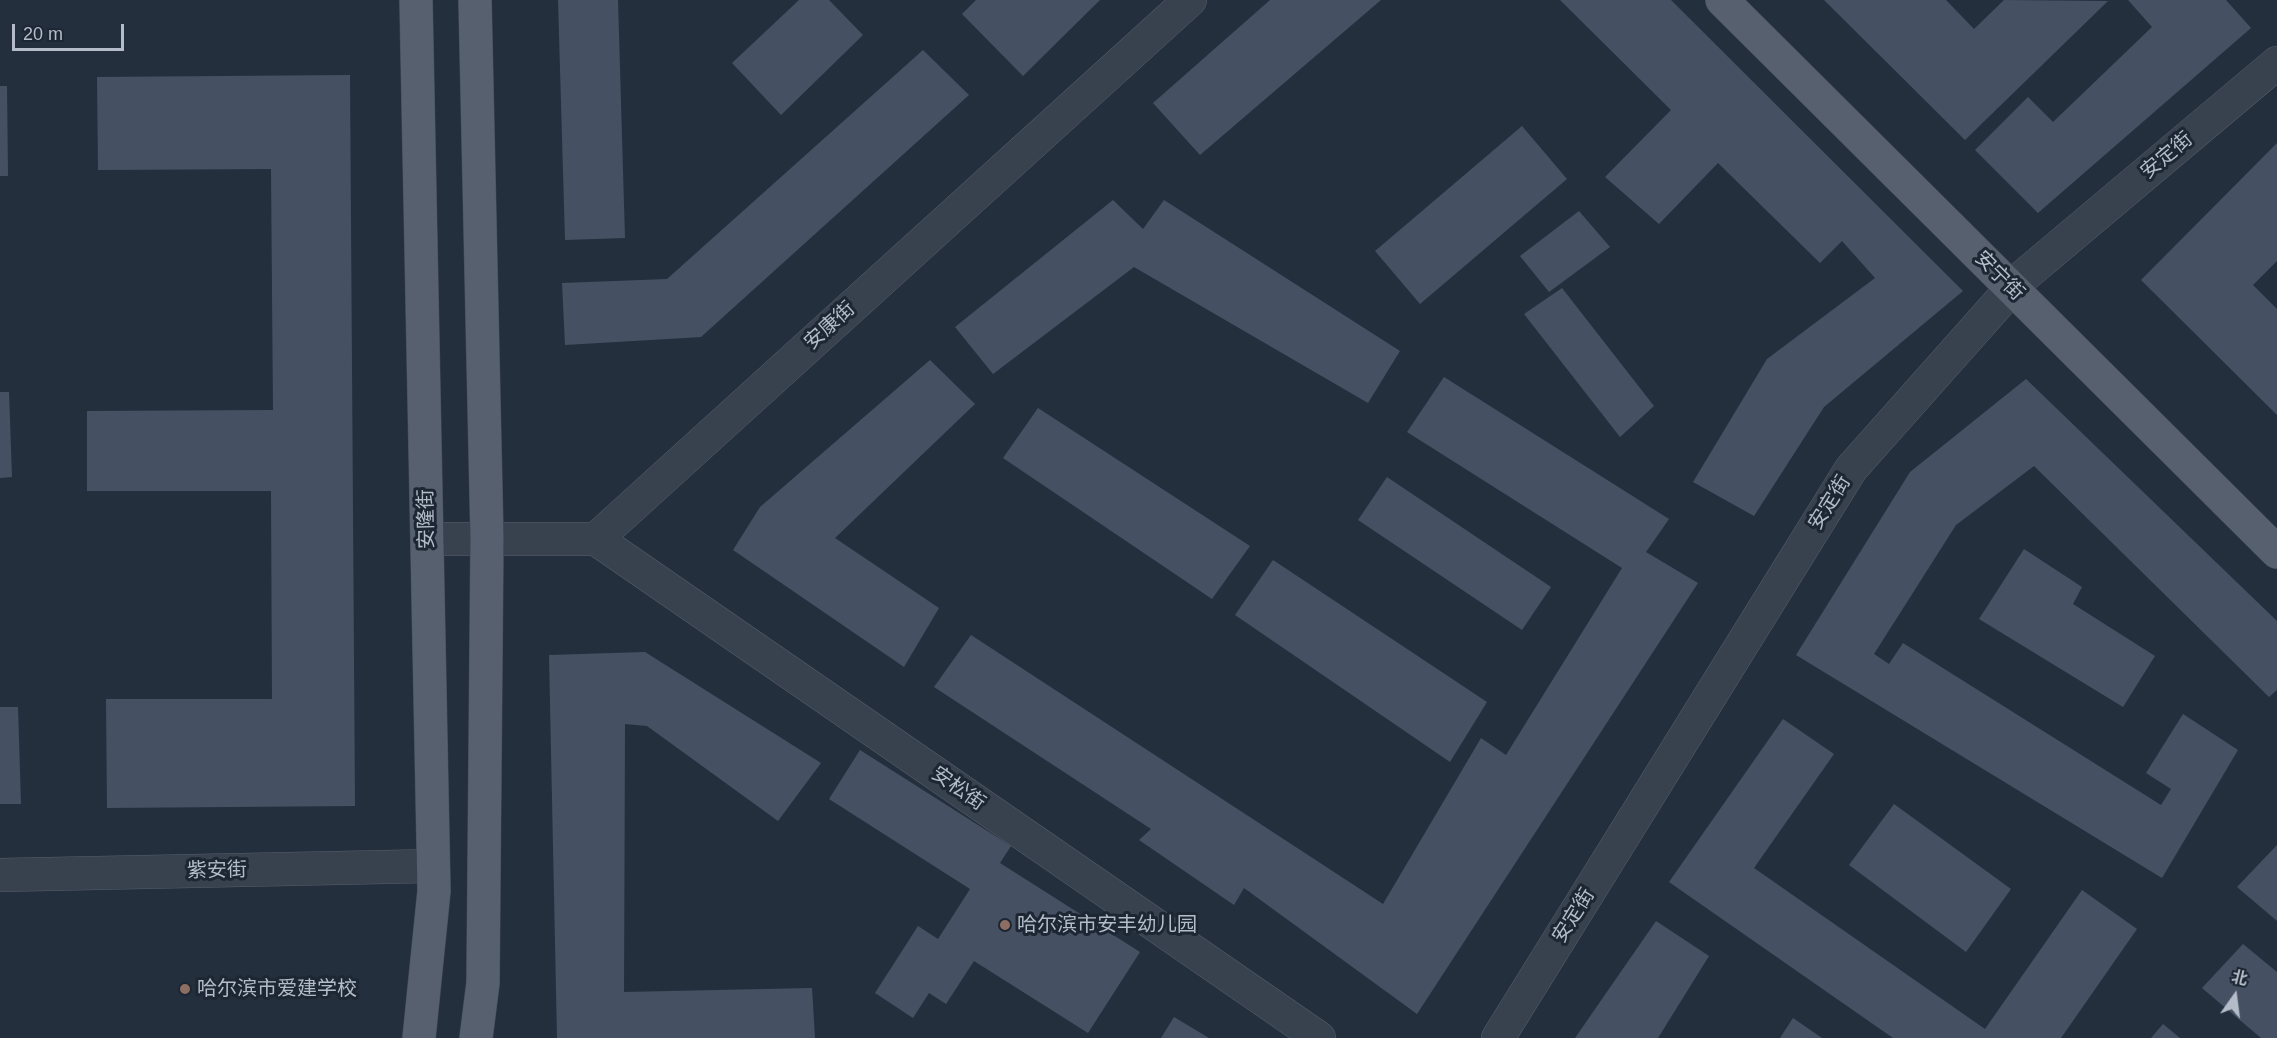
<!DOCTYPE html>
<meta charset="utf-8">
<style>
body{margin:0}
#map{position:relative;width:2277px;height:1038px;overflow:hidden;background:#242f3e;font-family:Helvetica,"Noto Sans SC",sans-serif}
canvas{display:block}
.north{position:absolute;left:2205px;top:966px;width:60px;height:60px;-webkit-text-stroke:4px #1d2633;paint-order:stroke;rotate:14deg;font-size:16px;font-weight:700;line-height:24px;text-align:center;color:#b4bcc9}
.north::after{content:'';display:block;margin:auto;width:21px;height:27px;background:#b4bcc9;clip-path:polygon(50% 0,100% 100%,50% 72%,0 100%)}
.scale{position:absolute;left:12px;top:24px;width:112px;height:27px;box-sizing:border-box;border:3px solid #b4bcc9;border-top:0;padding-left:8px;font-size:18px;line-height:21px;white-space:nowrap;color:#b4bcc9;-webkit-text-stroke:4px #1d2633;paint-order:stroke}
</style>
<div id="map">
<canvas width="2277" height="1038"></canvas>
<div class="north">北</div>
<div class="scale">20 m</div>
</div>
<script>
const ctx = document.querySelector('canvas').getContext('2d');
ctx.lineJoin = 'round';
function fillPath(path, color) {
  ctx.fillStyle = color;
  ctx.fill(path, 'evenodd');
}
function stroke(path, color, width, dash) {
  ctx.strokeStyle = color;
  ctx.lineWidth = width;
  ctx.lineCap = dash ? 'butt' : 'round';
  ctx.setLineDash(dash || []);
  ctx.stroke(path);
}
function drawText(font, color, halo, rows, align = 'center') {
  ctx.font = font + ' Helvetica,"Noto Sans SC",sans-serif';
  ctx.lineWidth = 6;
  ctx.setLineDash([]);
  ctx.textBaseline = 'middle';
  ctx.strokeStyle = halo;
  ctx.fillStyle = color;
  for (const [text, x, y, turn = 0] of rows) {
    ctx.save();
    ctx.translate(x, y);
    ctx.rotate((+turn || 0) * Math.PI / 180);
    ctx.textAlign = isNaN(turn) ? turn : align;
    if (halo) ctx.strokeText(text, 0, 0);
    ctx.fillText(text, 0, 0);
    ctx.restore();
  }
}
fillPath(new Path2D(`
 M558,0H618L625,238L565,240Z
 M799,0H829L863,35L781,115L732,63Z
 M976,0H1100L1023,76L962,14Z
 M1270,0H1381L1200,155L1153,103Z
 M1560,0H1671L1963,291L1824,407L1754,516L1693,482L1767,359L1875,278L1842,241L1820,263L1718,163L1659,224L1605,177L1671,110Z
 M1824,0H1946L1974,29L2004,0L2108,1L1965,140Z
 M2128,0H2226L2251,28L2038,213L1975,150L2028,97L2053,122L2152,27Z
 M923,50L969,95L701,337L565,345L562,283L667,279Z
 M350,75L355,806L107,808L106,699H272L271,491H87V411L273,410L271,169L98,170L97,77Z
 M0,86H7L8,176H0Z
 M1522,126L1567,179L1420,304L1375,251Z
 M2277,143V261L2253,285L2277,309V415L2141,280Z
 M1113,200L1143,229L1164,200L1400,351L1368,403L1134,267L993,374L955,327Z
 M1579,211L1610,247L1549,292L1520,256Z
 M1562,288L1654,406L1620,437L1524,314Z
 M930,360L975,404L835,538L939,608L904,667L733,550L760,507Z
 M1444,377L1669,519L1646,552L1698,583L1417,1014L1244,888L1234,905L1139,840L1151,829L934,687L971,635L1383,904L1481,738L1506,755L1622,568L1407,432Z
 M2026,379L2277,621V690L2269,697L2034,466L1956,525L1874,654L1889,664L1903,643L2161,805L2171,789L2146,773L2183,714L2238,750L2162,878L1796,655L1910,472Z
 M0,392H9L12,477L0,478Z
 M1038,408L1250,546L1212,599L1003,458Z
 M1387,477L1551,587L1522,630L1358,520Z
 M2024,549L2082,587L2073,604L2155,656L2123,707L1979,619Z
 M1273,560L1487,702L1450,762L1235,615Z
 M645,652L821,763L778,821L647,726L625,724L624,992L812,988L815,1038H557L549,655Z
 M0,707H18L21,804H0Z
 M1783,719L1834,754L1754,868L1985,1029L2082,890L2137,929L2061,1038H1893L1669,882Z
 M860,750L1011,846L1000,863L1140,952L1088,1033L974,961L946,1004L929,993L913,1018L875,993L918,926L938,939L970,889L829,799Z
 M1894,804L2011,889L1966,952L1849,865Z
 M2277,845V921L2237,887Z
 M1656,921L1709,956L1658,1038H1575Z
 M2243,944L2277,972V1038H2261L2202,988Z
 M1174,1017L1209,1038H1161Z
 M1793,1018L1822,1038H1780Z
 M2163,1024L2180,1038H2151Z`), '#455162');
const minor = new Path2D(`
 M427,539H596L1190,0
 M596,539L1319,1038
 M0,875L433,866
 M1498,1038L1851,469L2019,280L2277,63`);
const major = new Path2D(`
 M416,0L434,891L419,1038
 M475,0L487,538L483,983L476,1038
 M1722,0L2277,552`);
stroke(minor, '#565f6c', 34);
stroke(major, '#414a57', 34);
stroke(minor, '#38414e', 33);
stroke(major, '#56606e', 33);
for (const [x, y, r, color] of [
 [1005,925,6,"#8d6e63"],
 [185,989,6,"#8d6e63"]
]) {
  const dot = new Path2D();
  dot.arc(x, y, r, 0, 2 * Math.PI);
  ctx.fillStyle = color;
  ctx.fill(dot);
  stroke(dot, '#1d2633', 2);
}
drawText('20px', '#b4bcc9', '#1d2633', [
 ["安定街",2167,156,-40],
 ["安宁街",1999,276,45],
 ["安康街",830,326,-42],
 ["安定街",1830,503,-58],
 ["安隆街",427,519,-91],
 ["安松街",958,789,35],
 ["紫安街",217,871,-1],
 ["安定街",1574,916,-58]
]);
drawText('20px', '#b4bcc9', '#1d2633', [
 ["哈尔滨市安丰幼儿园",1017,925],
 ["哈尔滨市爱建学校",197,989]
], 'left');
</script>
